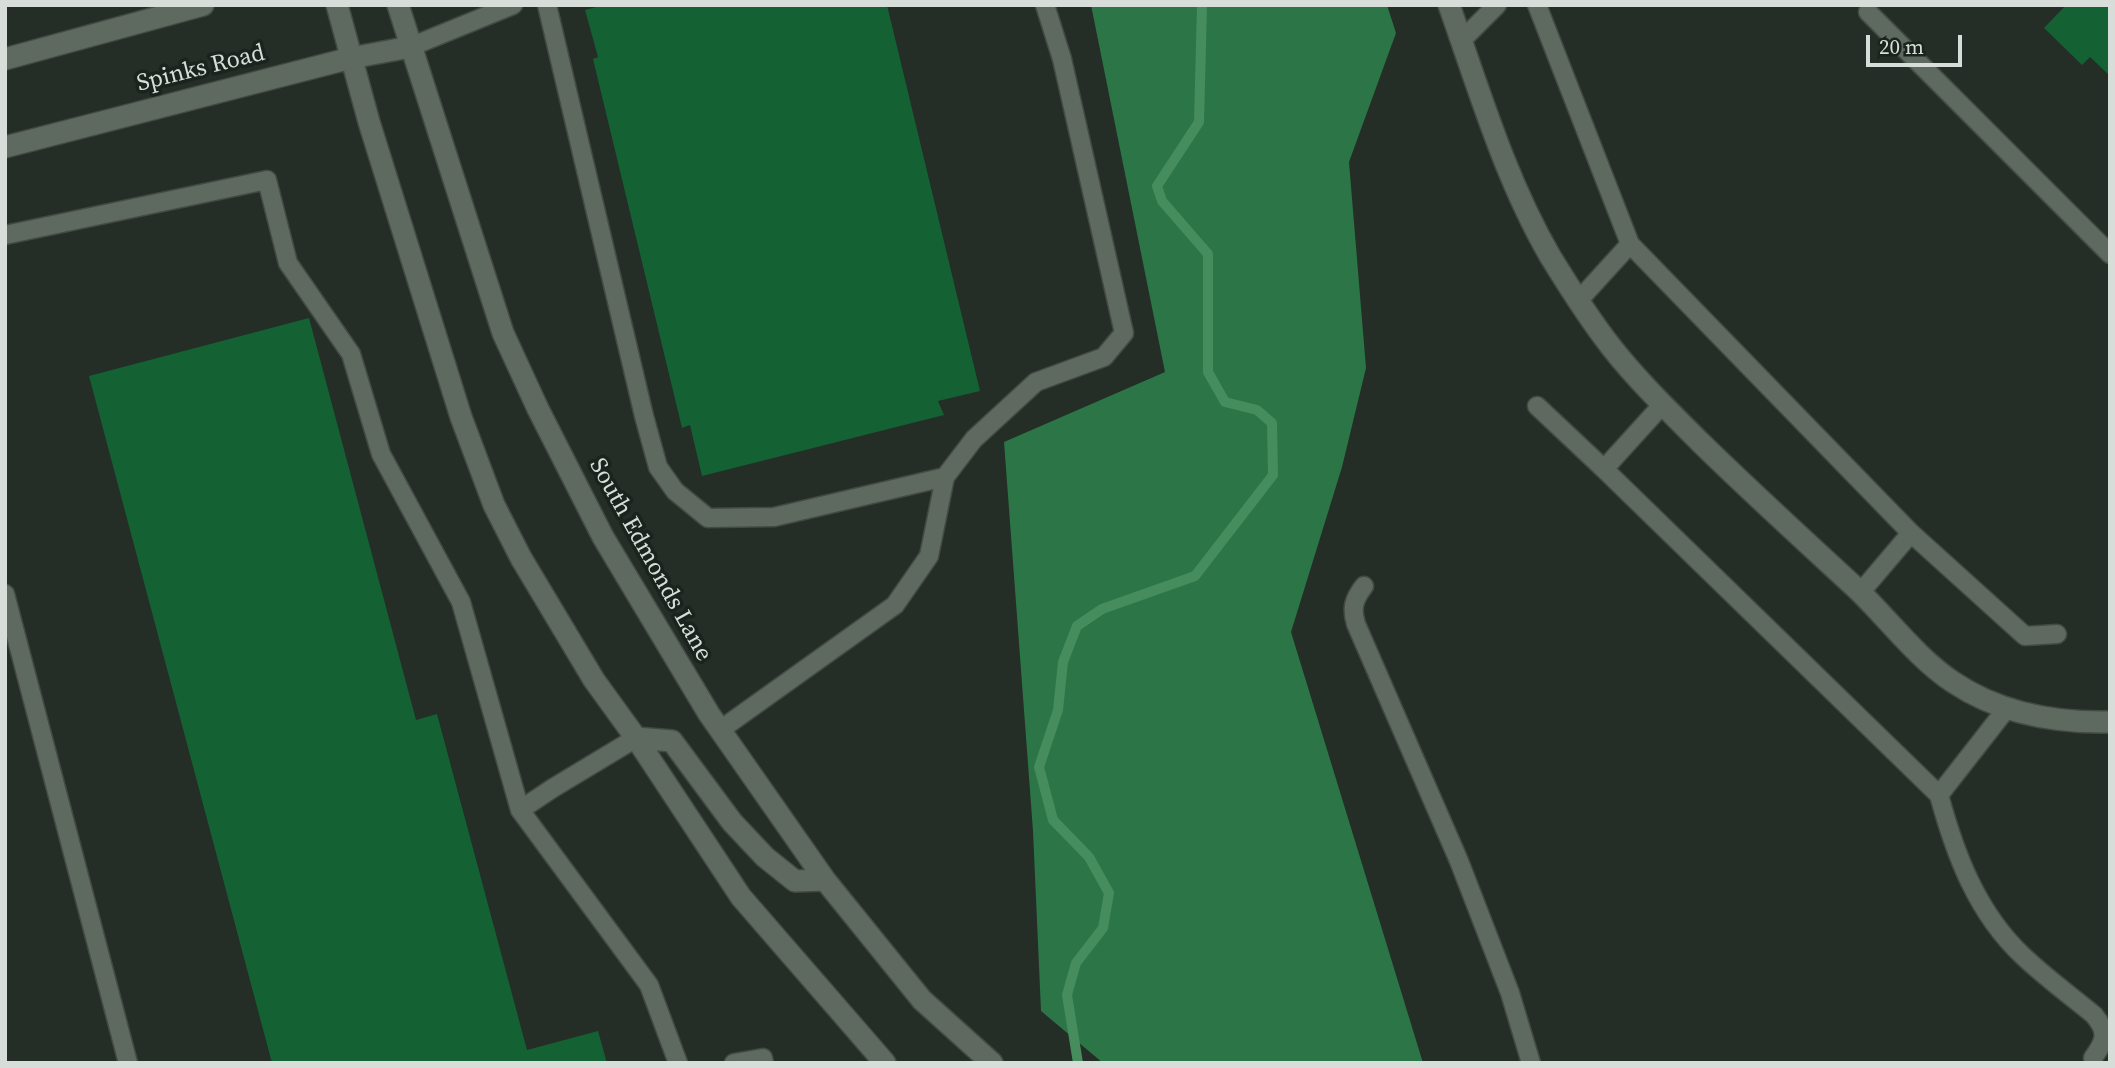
<!DOCTYPE html>
<style>
body{margin:0}
#map{position:relative;width:2115px;height:1068px;overflow:hidden;background:#242d26;font-family:"Source Serif 4",serif}
canvas{display:block}
.frame{position:absolute;inset:0;border:7px solid #d7ddd8;pointer-events:none}
.scale{position:absolute;left:1866px;top:35px;width:96px;height:32px;box-sizing:border-box;border:4px solid #d7ddd8;border-top:0;padding-left:9px;font-size:21px;line-height:24px;white-space:nowrap;color:#d7ddd8;-webkit-text-stroke:5px #1a241d;paint-order:stroke}
</style>
<div id="map">
<canvas width="2115" height="1068"></canvas>
<div class="frame"></div>
<div class="scale">20 m</div>
</div>
<script>
const ctx = document.querySelector('canvas').getContext('2d');
ctx.lineJoin = 'round';
function fillPath(path, color) {
  ctx.fillStyle = color;
  ctx.fill(path, 'evenodd');
}
function stroke(path, color, width, dash) {
  ctx.strokeStyle = color;
  ctx.lineWidth = width;
  ctx.lineCap = dash ? 'butt' : 'round';
  ctx.setLineDash(dash || []);
  ctx.stroke(path);
}
function drawText(font, color, halo, rows, align = 'center') {
  ctx.font = font + ' "Source Serif 4",serif';
  ctx.lineWidth = 7;
  ctx.setLineDash([]);
  ctx.textBaseline = 'middle';
  ctx.strokeStyle = halo;
  ctx.fillStyle = color;
  for (const [text, x, y, turn = 0] of rows) {
    ctx.save();
    ctx.translate(x, y);
    ctx.rotate((+turn || 0) * Math.PI / 180);
    ctx.textAlign = isNaN(turn) ? turn : align;
    if (halo) ctx.strokeText(text, 0, 0);
    ctx.fillText(text, 0, 0);
    ctx.restore();
  }
}
fillPath(new Path2D(`
 M1091,5H1387L1396,33L1349,162L1366,368L1342,467L1291,632L1423,1063H1103L1041,1011L1033,831L1004,442L1165,372Z`), '#2c7546');
stroke(new Path2D(`
 M1078,1063L1067,995L1076,963L1103,928L1109,893L1089,857L1053,820L1039,767L1058,710L1063,662L1077,626L1102,609L1195,576L1273,475L1272,423L1257,410L1225,402L1208,372V254L1162,201L1157,186L1199,122L1202,5`), '#468d5d', 10);
fillPath(new Path2D(`
 M603,5H887L980,391L938,401L944,415L702,476L690,425L682,428L593,59L598,57L585,10Z
 M2066,5H2110V76L2090,57L2082,65L2044,28Z
 M309,318L416,720L437,714L527,1050L598,1031L607,1063H272L89,376Z`), '#146134');
const lane = new Path2D(`
 M547,5L644,416L658,467L675,491L708,518L774,517L945,477
 M1537,5L1630,244L1911,533L2025,636L2057,634
 M1868,12L2110,254
 M1462,40L1497,5
 M410,47L513,5
 M5,235L267,180L288,263L351,354L381,454L461,602L520,810L649,985L678,1063
 M1579,300L1630,244
 M1537,406L1604,469L1663,404
 M1604,469L1939,795C1955,854 1977,913 2023,956C2045,977 2071,996 2094,1015C2108,1032 2106,1040 2093,1058
 M1364,586C1354,599 1351,608 1356,624L1459,861L1510,993L1531,1063
 M1860,593L1911,533
 M5,594L128,1063
 M720,730L895,605L929,556L945,477L974,439L1036,382L1104,357L1124,333L1062,59L1045,5
 M1939,795L2007,708
 M520,810L553,788L636,738
 M734,1063L763,1058L764,1063`);
const street = new Path2D(`
 M1449,5C1479,90 1505,178 1550,256C1569,287 1590,320 1612,348C1638,381 1670,412 1699,441C1751,492 1805,541 1858,590C1888,619 1918,659 1953,682C1999,713 2056,723 2110,722`);
const secondary = new Path2D(`
 M337,5L369,122L461,417L494,505L521,558L594,680L636,738L741,897L885,1063
 M398,5L503,333L538,409L603,537L709,714L825,880L922,1000L992,1063
 M5,59L203,5
 M5,147L351,58L410,47
 M636,738L672,741L732,822L765,857L795,881L825,880`);
stroke(lane, '#424a43', 21);
stroke(street, '#424a43', 24);
stroke(secondary, '#424a43', 24);
stroke(lane, '#5e6960', 18);
stroke(street, '#5e6960', 21);
stroke(secondary, '#5e6960', 21);
drawText('24px', '#d7ddd8', '#1a241d', [
 ["Spinks Road",201,69,-14],
 ["South Edmonds Lane",650,560,61]
]);
</script>
